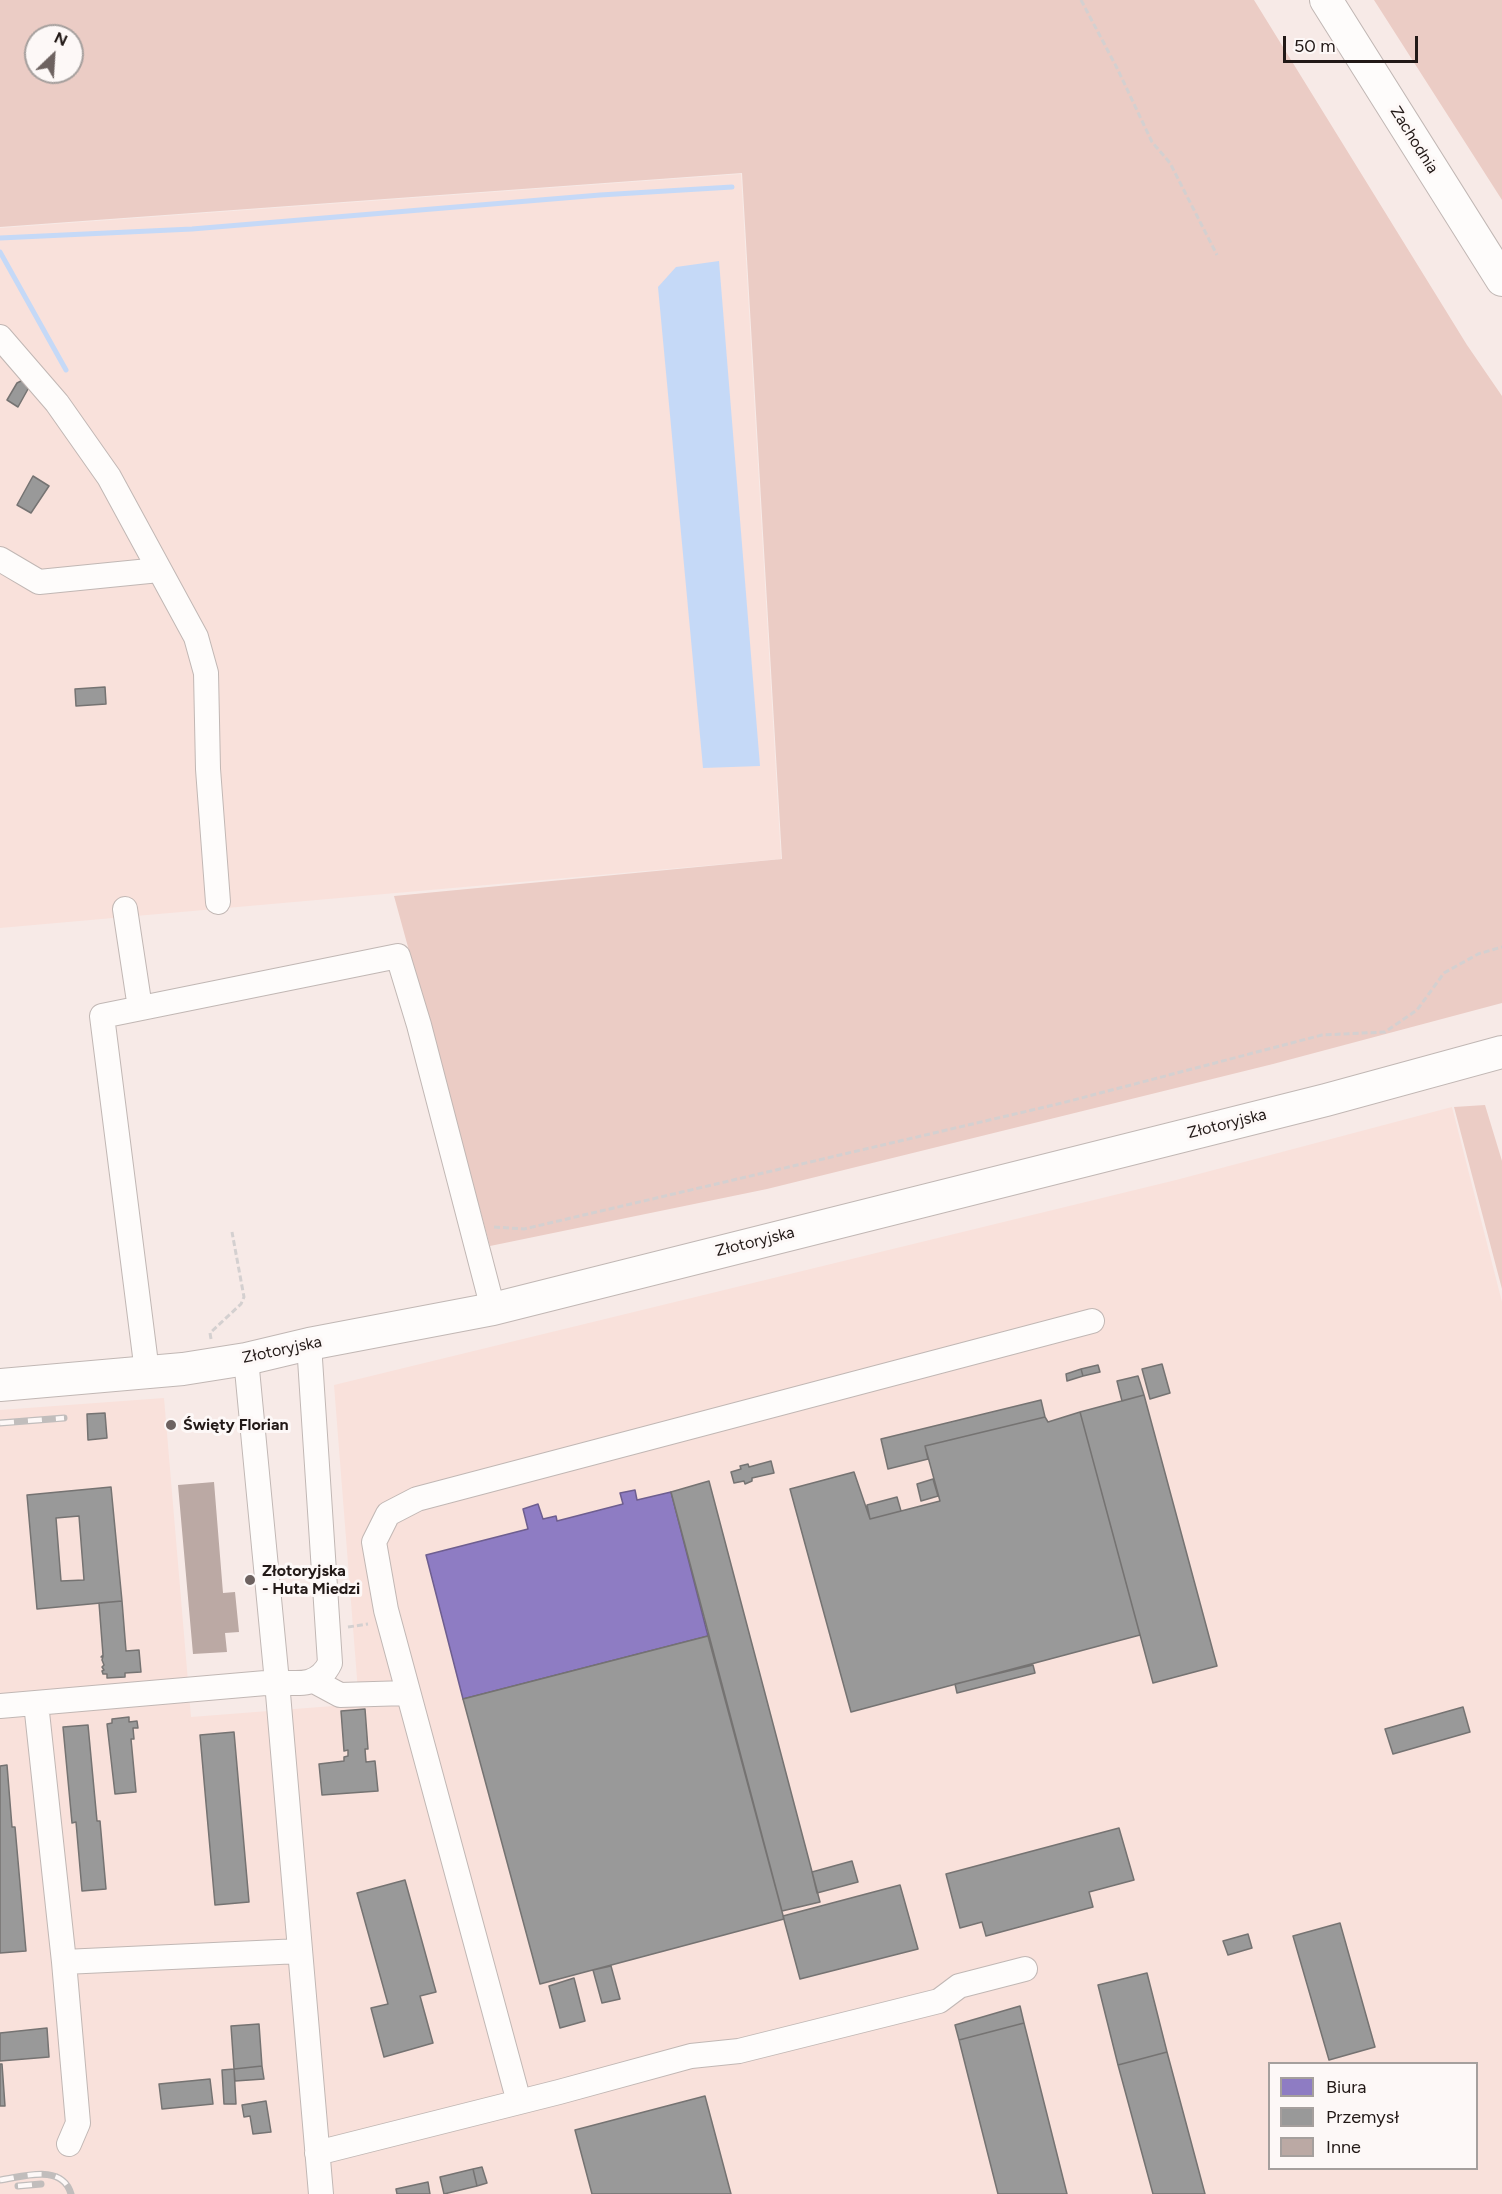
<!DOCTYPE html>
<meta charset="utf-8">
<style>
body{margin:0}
#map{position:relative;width:1502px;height:2194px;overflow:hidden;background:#f7eae7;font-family:Figtree,sans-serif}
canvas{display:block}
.legend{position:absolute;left:1268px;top:2062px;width:210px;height:108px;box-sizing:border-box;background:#fdf8f7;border:2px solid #a59f9d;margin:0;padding:8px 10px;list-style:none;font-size:18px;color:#221917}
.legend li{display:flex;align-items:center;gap:12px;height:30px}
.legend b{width:30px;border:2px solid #a59f9d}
.north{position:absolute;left:24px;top:24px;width:60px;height:60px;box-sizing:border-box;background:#fdf8f7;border:2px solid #a59f9d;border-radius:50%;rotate:25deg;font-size:16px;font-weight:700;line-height:24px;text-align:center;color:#221917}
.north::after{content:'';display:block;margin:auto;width:21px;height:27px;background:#6d6260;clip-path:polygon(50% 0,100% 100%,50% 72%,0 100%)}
.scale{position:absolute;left:1283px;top:36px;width:135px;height:27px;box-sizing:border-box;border:3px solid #221917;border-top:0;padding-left:8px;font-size:18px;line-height:21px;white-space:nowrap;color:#221917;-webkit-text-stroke:4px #fdf8f7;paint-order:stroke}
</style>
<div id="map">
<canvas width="1502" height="2194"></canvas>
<ul class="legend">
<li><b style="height:16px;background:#8e7cc3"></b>Biura</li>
<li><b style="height:16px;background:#999"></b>Przemysł</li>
<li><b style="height:16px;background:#bba9a4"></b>Inne</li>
</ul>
<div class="north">N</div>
<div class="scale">50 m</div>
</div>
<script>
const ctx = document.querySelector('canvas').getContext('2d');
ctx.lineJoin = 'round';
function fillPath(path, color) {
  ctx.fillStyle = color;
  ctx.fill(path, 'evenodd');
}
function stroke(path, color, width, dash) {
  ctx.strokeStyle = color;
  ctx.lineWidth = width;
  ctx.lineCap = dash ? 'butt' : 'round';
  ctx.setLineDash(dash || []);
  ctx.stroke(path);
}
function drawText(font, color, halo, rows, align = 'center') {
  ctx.font = font + ' Figtree,sans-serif';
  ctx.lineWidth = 6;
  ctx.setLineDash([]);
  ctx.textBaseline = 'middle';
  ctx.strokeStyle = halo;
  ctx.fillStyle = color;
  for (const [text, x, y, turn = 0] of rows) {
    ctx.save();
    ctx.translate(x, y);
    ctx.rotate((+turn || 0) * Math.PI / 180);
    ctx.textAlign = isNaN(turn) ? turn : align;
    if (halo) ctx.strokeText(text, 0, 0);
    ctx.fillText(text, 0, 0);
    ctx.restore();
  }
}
fillPath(new Path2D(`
 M741,174L781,859L0,928V228Z
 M1452,1107L1502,1302V2194H0V1410L164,1398L191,1717L359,1704L334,1385L1176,1180ZM1270,2064H1476V2168H1270Z`), '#f9e1db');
fillPath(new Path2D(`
 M0,0H1254L1467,345L1502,396V1003L1273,1064L767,1189L490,1246L394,896L782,859L742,173L0,227ZM36,36H72V72H36Z
 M1374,0H1502V200Z
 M1485,1105L1502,1161V1289L1454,1107Z`), '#ebccc5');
fillPath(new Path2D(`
 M719,261L760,766L703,768L658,287L676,267Z`), '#c5d9f7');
const offices = new Path2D(`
 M635,1490L637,1500L671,1492L708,1636L463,1699L426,1555L528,1529L523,1509L538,1504L543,1519L556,1516L557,1521L623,1504L620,1493Z`);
fillPath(offices, '#8e7cc3');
stroke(offices, '#6e5e8f', 1.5);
const industry = new Path2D(`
 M21,381H24L28,389L18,407L7,400L17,383Z
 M33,476L49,486L31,513L17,505Z
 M105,687L106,704L76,706L75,689Z
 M1162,1364L1170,1393L1150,1399L1142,1369Z
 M1098,1365L1100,1372L1083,1376L1081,1369Z
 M1081,1369L1083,1376L1067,1381L1066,1374Z
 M1138,1376L1144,1395L1122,1401L1117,1381Z
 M1144,1395L1217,1666L1153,1683L1080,1412Z
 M1041,1400L1045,1417L925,1446L928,1459L888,1469L881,1439Z
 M1080,1412L1140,1635L851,1712L790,1489L854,1472L870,1519L940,1501L925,1446L1045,1417L1048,1422Z
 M105,1413L107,1438L88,1440L87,1414Z
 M771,1461L774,1473L752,1478V1481L745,1484L744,1481L734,1483L731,1472L741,1469L740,1466L748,1464L749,1467Z
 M933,1479L938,1496L921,1501L917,1484Z
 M709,1481L820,1902L782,1911L671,1492Z
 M111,1487L122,1601L37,1609L27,1495ZM79,1516L84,1580L61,1581L56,1518Z
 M897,1497L901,1511L870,1519L867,1505Z
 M122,1601L126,1651L139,1650L141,1672L125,1673V1677L107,1678V1674H103L102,1671L104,1670L102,1667L104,1665L102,1660L103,1656L101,1657L103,1655L99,1603Z
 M708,1636L784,1919L540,1984L463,1699Z
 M1033,1665L1035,1673L957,1693L955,1684Z
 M1463,1707L1470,1732L1393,1754L1385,1729Z
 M365,1709L368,1749H365L366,1762L375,1761L378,1791L322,1795L319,1764L344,1761V1757L348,1756V1750L344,1751L341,1711Z
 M129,1717V1722L137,1721L138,1728H133L134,1739H131L136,1792L115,1794L107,1724L112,1723V1719Z
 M88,1725L97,1821H100L106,1889L82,1891L76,1822L72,1823L63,1727Z
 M234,1732L249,1902L215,1905L200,1735Z
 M7,1765L12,1827H15L26,1951L0,1953V1766Z
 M1119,1828L1134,1880L1089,1892L1093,1907L986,1936L982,1922L960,1928L946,1874Z
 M852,1861L858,1882L817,1893L812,1872Z
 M405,1880L436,1992L420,1996L433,2043L384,2057L371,2008L388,2004L357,1893Z
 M900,1885L918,1949L800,1979L783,1916Z
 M1340,1923L1375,2047L1329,2060L1293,1936Z
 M1248,1934L1252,1948L1228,1955L1223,1941Z
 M611,1966L620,1999L602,2003L593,1970Z
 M1147,1973L1167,2052L1118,2065L1098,1985Z
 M574,1978L585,2021L560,2028L549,1986Z
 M1020,2006L1024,2023L959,2040L955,2025Z
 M1024,2023L1067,2194H998L959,2040Z
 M259,2024L262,2066L234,2069L231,2026Z
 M47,2028L49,2057L0,2061V2033Z
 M1167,2052L1205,2194H1153L1118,2065Z
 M0,2064H2L5,2106H0Z
 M262,2066L264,2079L235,2081L234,2069Z
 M234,2069L236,2104H224L222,2070Z
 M210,2079L213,2104L162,2109L159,2084Z
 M705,2096L731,2194H592L575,2130Z
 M266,2101L271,2132L253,2134L250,2116L244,2117L242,2105Z
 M482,2167L487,2183L477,2186L473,2169Z
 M473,2169L477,2186L444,2194L440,2177Z
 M428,2182L430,2194H397L396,2189Z`);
fillPath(industry, '#999');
stroke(industry, '#757372', 1.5);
stroke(new Path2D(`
 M0,238L192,229L600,195L732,187
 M0,252L66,370`), '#c5d9f7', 5);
fillPath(new Path2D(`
 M214,1482L223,1593L235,1592L239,1632L225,1633L227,1652L193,1654L178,1485Z`), '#bba9a4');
const minor = new Path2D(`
 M0,337L57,403L109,477L196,637L206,673L208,769L218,902
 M0,559L39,582L159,570
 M125,909L140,1008
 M246,1359L277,1682L321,2194
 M147,1372L102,1016L398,956L419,1025L493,1309
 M314,1681L340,1695L408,1693
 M36,1703L64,1962L78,2123L69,2144
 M0,1706L277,1682C300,1684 319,1686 330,1663L309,1344
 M64,1962L300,1951
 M519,2102L386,1610L374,1542L388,1514L417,1499L1092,1321
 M317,2153L559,2092L691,2056L739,2051L939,2001L959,1986L1025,1969`);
const major = new Path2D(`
 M1326,0L1502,280
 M0,1385L183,1369L246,1359L309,1344L493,1309L1326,1100L1502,1052`);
stroke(minor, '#c1b7b4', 26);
stroke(major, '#c1b7b4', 34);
stroke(new Path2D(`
 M1081,0L1117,68L1152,142L1170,163L1217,255
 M494,1227L524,1229L1062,1103L1322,1035L1385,1032L1417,1010L1444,973L1478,954L1502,947
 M211,1339L210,1333L241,1304L244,1297L232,1232
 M348,1627L368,1624`), '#d4d0d0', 3, [6, 3]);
stroke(minor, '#fefcfb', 24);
stroke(major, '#fefcfb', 32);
const rail = new Path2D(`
 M0,1423L64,1418
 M0,2180C23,2177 62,2163 71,2194
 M18,2186L41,2184`);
stroke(rail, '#c1bdbc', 7);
stroke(rail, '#fdf8f7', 4.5, [14]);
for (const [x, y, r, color] of [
 [171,1425,6,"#6d6260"],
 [250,1580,6,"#6d6260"]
]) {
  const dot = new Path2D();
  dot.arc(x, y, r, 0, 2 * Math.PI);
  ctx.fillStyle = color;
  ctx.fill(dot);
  stroke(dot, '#fdf8f7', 2);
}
drawText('16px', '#221917', '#fdf8f7', [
 ["Zachodnia",1414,140,58],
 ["Złotoryjska",1227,1124,-14],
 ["Złotoryjska",755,1242,-14],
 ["Złotoryjska",282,1350,-12]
]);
drawText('bold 16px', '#221917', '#fdf8f7', [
 ["Święty Florian",183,1425],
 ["Złotoryjska",262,1571],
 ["- Huta Miedzi",262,1589]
], 'left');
</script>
